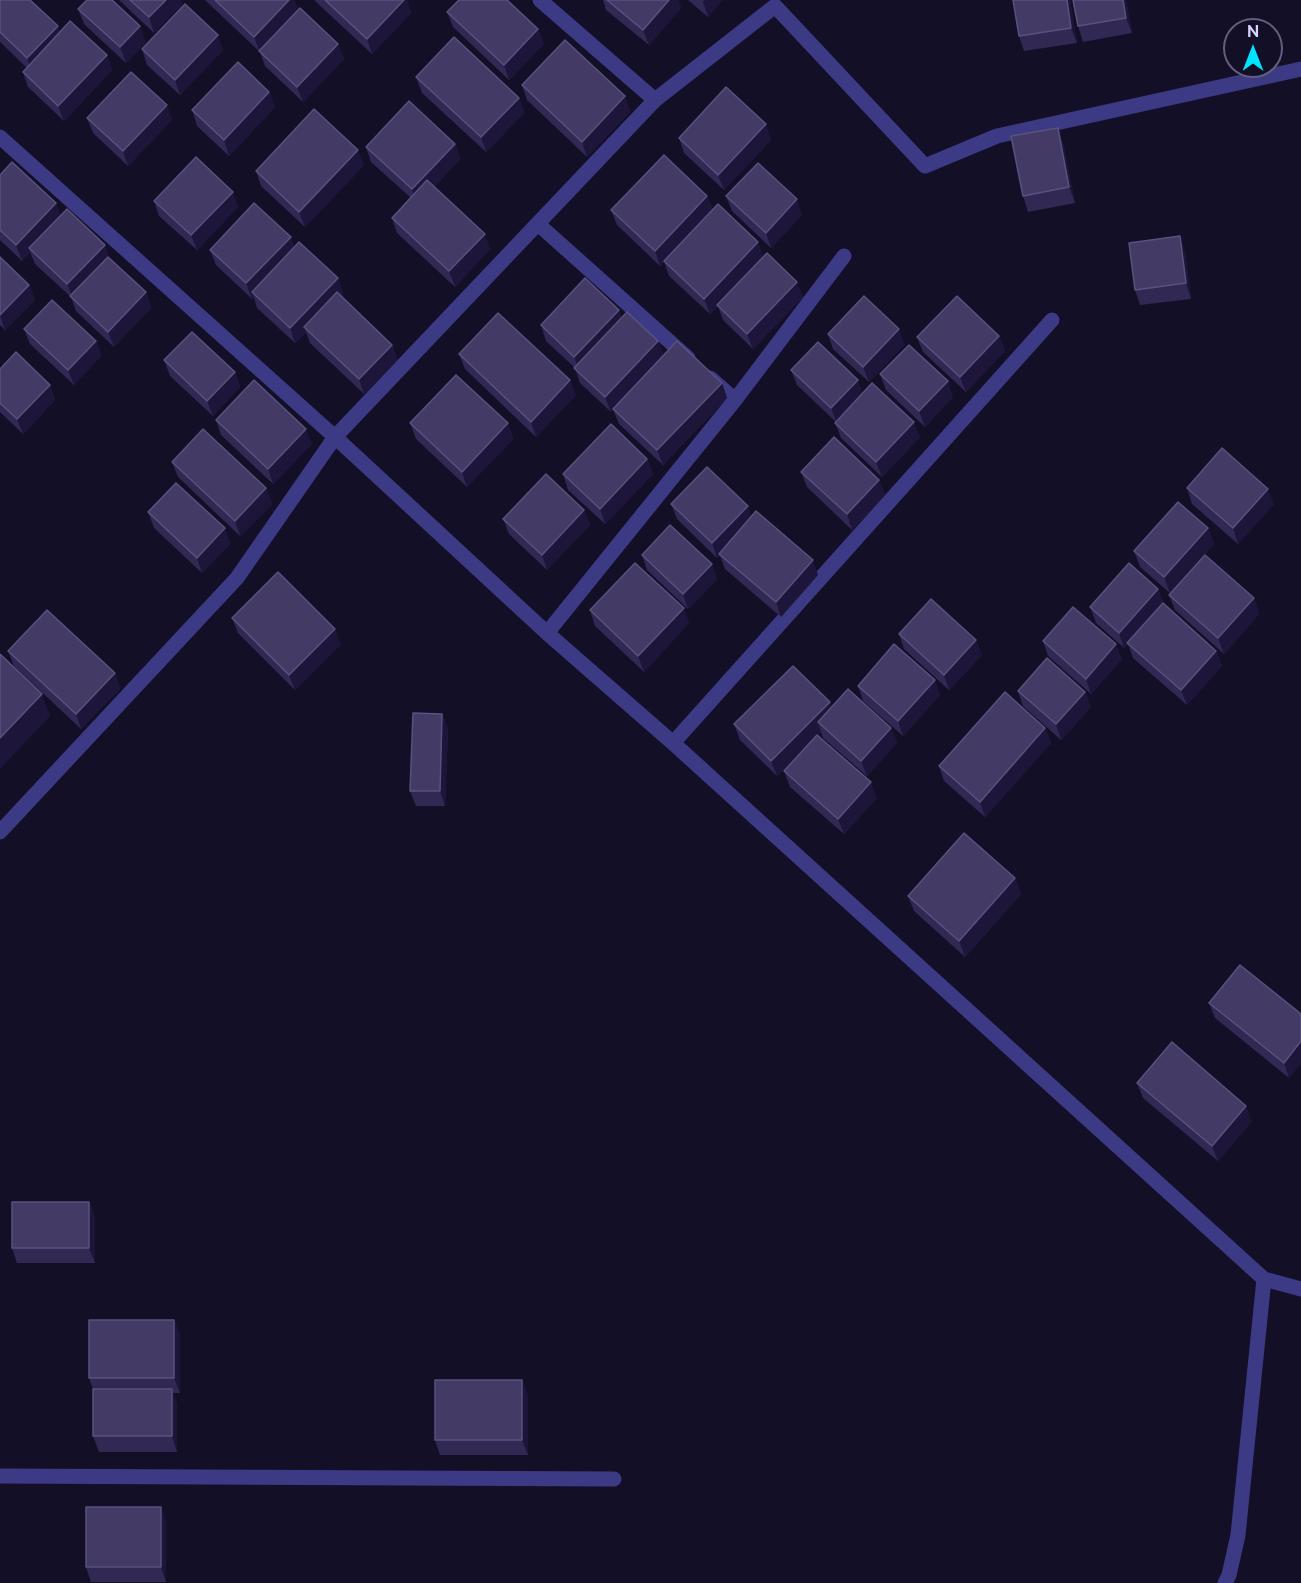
<!DOCTYPE html>
<style>
body{margin:0}
#map{position:relative;width:1301px;height:1583px;overflow:hidden;background:#130f26;font-family:Raleway,sans-serif}
canvas{display:block}
.north{position:absolute;left:1223px;top:18px;width:60px;height:60px;box-sizing:border-box;background:#130f26;border:2px solid #625e7d;border-radius:50%;rotate:0deg;font-size:16px;font-weight:700;line-height:24px;text-align:center;color:#d9d4ff}
.north::after{content:'';display:block;margin:auto;width:21px;height:27px;background:#00e5ff;clip-path:polygon(50% 0,100% 100%,50% 72%,0 100%)}
</style>
<div id="map">
<canvas width="1301" height="1583"></canvas>
<div class="north">N</div>
</div>
<script>
const ctx = document.querySelector('canvas').getContext('2d');
ctx.lineJoin = 'round';
function stroke(path, color, width, dash) {
  ctx.strokeStyle = color;
  ctx.lineWidth = width;
  ctx.lineCap = dash ? 'butt' : 'round';
  ctx.setLineDash(dash || []);
  ctx.stroke(path);
}
function fillPath(path, color) {
  ctx.fillStyle = color;
  ctx.fill(path, 'evenodd');
}
stroke(new Path2D(`
 M540,0L655,100
 M0,137L335,437L655,100L775,6L925,166L997,136L1301,69
 M538,224L688,358
 M735,400L844,256
 M547,633L735,400L710,378
 M673,743L1052,320
 M0,832L237,578L335,437L547,633L673,743L1264,1279L1301,1289
 M0,1476L614,1479
 M1225,1583L1229,1575L1238,1535L1264,1279`), '#3d3a85', 15);
fillPath(new Path2D(`
 M0,0L60,32L107,55L112,70L64,121L28,87L23,72L27,68L0,42Z
 M119,0H181L182,4L154,33Z
 M205,0H294L298,10L338,44L344,59L303,102L265,66L260,52Z
 M314,0H407L411,13L372,54Z
 M603,0H678L681,8L649,45L606,10Z
 M688,0H722L708,17Z
 M1070,0L1077,43L1024,51L1019,36Z
 M1073,0H1126L1132,33L1083,42L1078,26Z
 M78,9L146,42L126,63L84,24Z
 M447,12L538,29L544,44L509,80L453,27Z
 M142,49L223,50L180,95L147,65Z
 M416,77L519,98L524,113L486,152L422,93Z
 M522,85L625,96L630,112L587,157L527,100Z
 M269,92L275,107L229,156L197,126L192,110Z
 M87,118L172,120L128,166L93,133Z
 M679,138L771,140L724,190L684,153Z
 M1063,143L1075,203L1028,212L1023,196Z
 M455,144L460,159L434,187L490,249L455,287L397,233L392,218L411,198L371,162L366,147Z
 M364,165L305,227L261,186L256,171Z
 M0,175L61,215L110,259L146,292L151,308L114,347L76,311L71,297L35,264L30,252L22,261L0,240Z
 M707,196L713,210L764,256L803,297L753,349L723,320L718,306L710,314L669,276L664,262L660,266L617,225L611,210Z
 M726,196L802,215L771,248L732,211Z
 M154,201L238,207L197,250L159,216Z
 M1180,236L1185,252L1191,299L1140,305L1135,290Z
 M294,247L338,278L343,294L341,296L392,345L397,360L364,394L310,343L306,332L295,343L257,308L254,297L252,299L216,265L210,250Z
 M0,257L29,285L35,300L5,330L0,325Z
 M621,318L658,341L664,356L722,383L727,398L663,465L619,424L613,409L611,412L580,383L575,368L546,341L541,325Z
 M24,329L96,341L101,356L74,385L30,344Z
 M828,334L905,344L869,382L833,349Z
 M999,336L1005,351L966,392L923,352L917,337Z
 M459,354L576,395L536,437L465,369Z
 M164,360L235,372L240,387L213,416L170,376Z
 M0,369L50,385L55,400L23,434L0,412Z
 M791,370L863,393L920,437L882,477L841,438L835,423L836,422L797,385Z
 M880,374L953,397L925,427L886,390Z
 M216,420L312,444L273,484L221,435Z
 M410,423H508L513,439L467,487L416,439Z
 M647,459L653,474L605,524L568,490L563,474Z
 M172,462L266,488L272,504L240,536L178,477Z
 M801,472L879,480L885,495L852,530L807,487Z
 M1187,488L1274,504L1238,544L1192,504Z
 M671,504L752,516L818,575L781,617L725,569L720,556L717,558L677,519Z
 M584,510L590,525L547,570L509,534L503,519Z
 M148,512L225,528L230,544L202,573L154,528Z
 M1208,528L1214,544L1170,593L1140,567L1134,551Z
 M642,555L717,579L688,609L647,570Z
 M1158,589L1164,604L1216,651L1222,666L1187,705L1133,658L1128,644L1124,648L1096,623L1090,607Z
 M1169,595L1254,598L1259,614L1224,654L1175,610Z
 M590,610L689,623L644,672L595,626Z
 M232,618L341,644L295,690L238,633Z
 M899,634L982,655L949,690L904,649Z
 M1043,641L1122,659L1091,694L1048,656Z
 M8,651L115,673L120,689L81,729L14,666Z
 M858,686L940,695L903,736L863,701Z
 M1018,691L1085,692L1091,707L1061,740L1023,706Z
 M832,707L891,728L897,743L867,776L823,738L821,732L818,735L877,798L844,834L790,787L784,771L808,745L777,776L740,740L734,724Z
 M442,714L448,729L445,806H416L410,791Z
 M1045,728L1051,743L985,817L944,781L939,766Z
 M1015,878L1021,894L965,957L914,911L908,896Z
 M1209,1003L1301,1014L1289,1078L1215,1018Z
 M1137,1083L1252,1121L1218,1161L1143,1098Z
 M89,1202L95,1217V1263H17L12,1248Z
 M174,1320L180,1335V1393H173L177,1404V1452H99L93,1436V1389L89,1378Z
 M522,1380L528,1396V1455H440L435,1440Z
 M161,1507L166,1522V1582H91L86,1567Z`), '#312854');
fillPath(new Path2D(`
 M166,0H181L182,4L154,33L149,17Z
 M289,0H294L299,11L260,52L254,37Z
 M404,0H407L411,13L372,54L367,39Z
 M669,0H678L681,8L649,45L643,30Z
 M704,0H722L708,17L703,2Z
 M1067,0H1070L1077,43L1071,28Z
 M1123,0H1126L1132,33L1126,18Z
 M58,26L64,42L33,73L27,58Z
 M140,26L146,42L126,63L120,47Z
 M538,29L544,44L509,80L504,65Z
 M218,35L223,50L180,95L175,80Z
 M338,44L344,59L303,102L297,87Z
 M107,55L112,70L64,121L58,106Z
 M269,92L275,107L229,156L224,140Z
 M625,96L630,112L587,157L582,142Z
 M519,98L524,113L486,152L481,137Z
 M167,105L172,120L128,166L123,151Z
 M766,124L771,140L724,190L718,175Z
 M1058,128L1063,143L1075,203L1069,187Z
 M455,144L460,159L417,205L412,189Z
 M358,150L364,165L305,227L299,212Z
 M233,192L238,207L197,250L191,235Z
 M707,196L713,211L660,266L655,251Z
 M797,199L802,215L771,248L766,233Z
 M56,203L62,219L29,248L30,252L22,261L16,245Z
 M485,234L490,249L455,287L449,271Z
 M1180,236L1185,252L1191,299L1186,283Z
 M291,237L296,252L252,292L254,297L252,299L246,283Z
 M758,242L764,257L710,314L704,299Z
 M105,245L110,260L73,299L67,284Z
 M338,278L343,294L308,331L304,327L306,332L295,343L290,328Z
 M797,282L803,297L753,349L747,334Z
 M29,285L35,300L5,330L0,315Z
 M146,292L151,308L114,347L108,332Z
 M619,310L624,325L580,372L574,357Z
 M899,329L905,344L869,382L863,367Z
 M999,336L1005,351L966,392L960,377Z
 M96,341L101,356L74,385L68,370Z
 M658,341L664,356L611,412L605,397Z
 M392,345L397,360L364,394L359,379Z
 M235,372L240,387L213,416L207,401Z
 M570,380L576,395L536,437L531,422Z
 M858,380L863,395L837,423L831,408Z
 M948,381L953,397L925,427L919,411Z
 M722,383L727,398L663,465L657,450Z
 M50,385L55,400L23,434L17,419Z
 M914,422L920,437L882,477L876,462Z
 M508,423L513,439L467,487L462,472Z
 M306,429L312,444L273,484L268,469Z
 M647,459L653,474L605,524L600,509Z
 M879,480L885,495L852,530L847,514Z
 M266,488L272,504L240,536L235,521Z
 M1268,489L1274,504L1238,544L1233,528Z
 M748,506L753,521L719,554L720,556L717,558L712,543Z
 M584,510L590,525L547,570L542,555Z
 M225,528L230,544L202,573L197,558Z
 M1208,528L1214,544L1170,593L1164,577Z
 M813,560L818,575L781,617L776,602Z
 M712,564L717,579L688,609L683,594Z
 M1158,589L1164,604L1124,648L1119,633Z
 M1254,598L1259,614L1224,654L1218,638Z
 M684,608L689,623L644,672L638,656Z
 M335,629L341,644L295,690L289,675Z
 M976,640L982,655L949,690L944,675Z
 M1116,644L1122,659L1091,694L1086,679Z
 M1216,651L1222,666L1187,705L1181,690Z
 M115,673L120,689L81,729L76,714Z
 M935,680L940,695L903,736L898,721Z
 M1085,692L1091,707L1061,740L1056,724Z
 M42,694L50,716L0,769V738Z
 M830,702L836,717L818,722L821,732L777,776L771,761Z
 M442,714L448,729L445,806L440,791Z
 M891,728L897,743L867,776L861,761Z
 M1045,728L1051,743L985,817L980,802Z
 M871,782L877,798L844,834L838,819Z
 M1015,878L1021,894L965,957L959,941Z
 M1301,1041V1064L1289,1078L1284,1063Z
 M1246,1106L1252,1121L1218,1161L1212,1146Z
 M89,1202L95,1217V1263L89,1248Z
 M174,1320L180,1335V1393L174,1378Z
 M522,1380L528,1396V1455L522,1440Z
 M172,1389L177,1404V1452L172,1436Z
 M161,1507L166,1522V1582L161,1567Z`), '#1d163a');
const building = new Path2D(`
 M0,0H30L58,26L27,58L0,32Z
 M87,0H112L140,26L120,47L78,9Z
 M130,0H166L149,17Z
 M215,0H289L254,37Z
 M325,0H404L367,39Z
 M459,0H507L538,29L504,65L447,12Z
 M607,0H669L643,30Z
 M1013,0H1067L1071,28L1019,36Z
 M1073,0H1123L1126,18L1078,26Z
 M185,4L218,35L175,80L142,49Z
 M300,8L338,44L297,87L259,51Z
 M70,21L107,55L58,106L23,72Z
 M454,37L519,98L481,137L416,77Z
 M565,40L625,96L582,142L522,85Z
 M238,62L269,92L224,140L192,110Z
 M131,72L167,105L123,151L87,118Z
 M726,87L766,124L718,175L679,138Z
 M409,101L455,144L412,189L366,147Z
 M314,109L358,150L299,212L256,171Z
 M1058,128L1069,187L1023,196L1011,136Z
 M664,155L707,196L655,251L611,210Z
 M196,157L233,192L191,235L154,201Z
 M12,162L56,203L16,245L0,230V175Z
 M758,163L797,199L766,233L726,196Z
 M427,180L485,234L449,271L392,218Z
 M254,203L291,237L246,283L210,250Z
 M718,204L758,242L704,299L664,261Z
 M67,209L105,245L67,284L29,248Z
 M1180,236L1186,283L1135,290L1129,243Z
 M299,242L338,278L290,328L252,292Z
 M767,253L797,282L747,334L717,305Z
 M0,257L29,285L0,315Z
 M108,257L146,292L108,332L70,296Z
 M585,278L619,310L574,357L541,325Z
 M337,292L392,345L359,379L304,327Z
 M864,296L899,329L863,367L828,334Z
 M957,296L999,336L960,377L917,337Z
 M52,300L96,341L68,370L24,329Z
 M627,312L658,341L605,397L574,368Z
 M498,313L570,380L531,422L459,354Z
 M192,332L235,372L207,401L164,360Z
 M677,341L722,383L657,450L613,409Z
 M818,342L858,380L831,408L791,370Z
 M909,345L948,381L919,411L880,374Z
 M16,352L50,385L17,419L0,403V369Z
 M456,375L508,423L462,472L410,423Z
 M254,380L306,429L268,469L216,420Z
 M872,383L914,422L876,462L835,423Z
 M611,424L647,459L600,509L563,474Z
 M203,429L266,488L235,521L172,462Z
 M834,437L879,480L847,514L801,472Z
 M1222,448L1268,489L1233,528L1187,488Z
 M707,467L748,506L712,543L671,504Z
 M546,474L584,510L542,555L503,519Z
 M176,483L225,528L197,558L148,512Z
 M1178,502L1208,528L1164,577L1134,551Z
 M756,511L813,560L776,602L719,554Z
 M670,525L712,564L683,594L642,555Z
 M1205,555L1254,598L1218,638L1169,595Z
 M635,563L684,608L638,656L590,610Z
 M1129,563L1158,589L1119,633L1090,607Z
 M278,572L335,629L289,675L232,618Z
 M931,599L976,640L944,675L899,634Z
 M1163,603L1216,651L1181,690L1127,643Z
 M1073,607L1116,644L1086,679L1043,641Z
 M47,610L115,673L76,714L8,651Z
 M894,644L935,680L898,721L858,686Z
 M0,654L42,694L0,738Z
 M1047,658L1085,692L1056,724L1018,691Z
 M793,666L830,702L771,761L734,724Z
 M848,689L891,728L861,761L818,722Z
 M1005,692L1045,728L980,802L939,766Z
 M413,713L442,714L440,791H410Z
 M817,735L871,782L838,819L784,771Z
 M964,833L1015,878L959,941L908,896Z
 M1240,965L1301,1014V1041L1284,1063L1209,1003Z
 M1172,1042L1246,1106L1212,1146L1137,1083Z
 M12,1202H89V1248H12Z
 M89,1320H174V1378H89Z
 M435,1380H522V1440H435Z
 M93,1389H172V1436H93Z
 M86,1507H161V1567H86Z`);
fillPath(building, '#433a66');
stroke(building, '#5a527e', 1.5);
</script>
